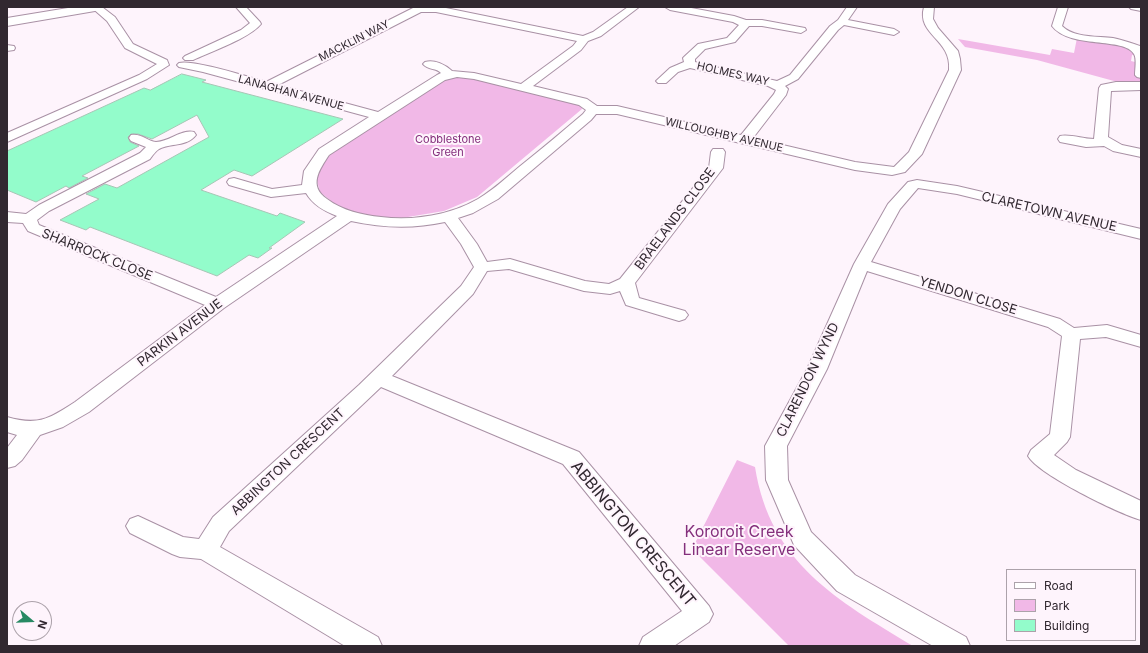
<!DOCTYPE html>
<style>
body{margin:0}
#map{position:relative;width:1148px;height:653px;overflow:hidden;background:#fef4fc;font-family:Inter,sans-serif}
canvas{display:block}
.frame{position:absolute;inset:0;border:8px solid #312830;pointer-events:none}
.legend{position:absolute;left:1006px;top:569px;width:130px;height:72px;box-sizing:border-box;background:#fef4fc;border:1px solid #aca2aa;margin:0;padding:5px 7px;list-style:none;font-size:12px;color:#312830}
.legend li{display:flex;align-items:center;gap:8px;height:20px}
.legend b{width:20px;border:1px solid #aca2aa}
.north{position:absolute;left:12px;top:601px;width:40px;height:40px;box-sizing:border-box;background:#fef4fc;border:1px solid #aca2aa;border-radius:50%;rotate:109deg;font-size:11px;font-weight:700;line-height:16px;text-align:center;color:#312830}
.north::after{content:'';display:block;margin:auto;width:14px;height:18px;background:#278963;clip-path:polygon(50% 0,100% 100%,50% 72%,0 100%)}
</style>
<div id="map">
<canvas width="1148" height="653"></canvas>
<div class="frame"></div>
<ul class="legend">
<li><b style="height:5px;background:#fff"></b>Road</li>
<li><b style="height:11px;background:#f1b8e7"></b>Park</li>
<li><b style="height:11px;background:#93fccb"></b>Building</li>
</ul>
<div class="north">N</div>
</div>
<script>
const ctx = document.querySelector('canvas').getContext('2d');
ctx.lineJoin = 'round';
function fillPath(path, color) {
  ctx.fillStyle = color;
  ctx.fill(path, 'evenodd');
}
function stroke(path, color, width, dash) {
  ctx.strokeStyle = color;
  ctx.lineWidth = width;
  ctx.lineCap = dash ? 'butt' : 'round';
  ctx.setLineDash(dash || []);
  ctx.stroke(path);
}
function drawText(font, color, halo, rows, align = 'center') {
  ctx.font = font + ' Inter,sans-serif';
  ctx.lineWidth = 4;
  ctx.setLineDash([]);
  ctx.textBaseline = 'middle';
  ctx.strokeStyle = halo;
  ctx.fillStyle = color;
  for (const [text, x, y, turn = 0] of rows) {
    ctx.save();
    ctx.translate(x, y);
    ctx.rotate((+turn || 0) * Math.PI / 180);
    ctx.textAlign = isNaN(turn) ? turn : align;
    if (halo) ctx.strokeText(text, 0, 0);
    ctx.fillText(text, 0, 0);
    ctx.restore();
  }
}
fillPath(new Path2D(`
 M1077,38L1126,46L1136,55H1132L1131,61L1135,62V71L1141,77V84H1125L1037,60L965,47L958,39L1050,55L1052,49L1074,53Z
 M457,77H466L572,102L581,105L582,109L477,197L444,211L402,218L370,216L349,212L336,205L320,192L316,177L323,161L339,147L447,79Z
 M737,460L755,467C770,563 837,600 913,646H789L692,549Z`), '#f1b8e7');
const building = new Path2D(`
 M182,74L206,80L202,82L343,119L252,176L234,170L201,190L277,216L280,213L305,222L269,248H272L258,258L249,255L217,276L90,227L86,230L60,220L99,199L86,194L105,184L117,188L209,137L197,115L152,139L138,134H131L128,137L130,142L139,146L82,176L88,178L69,188L66,186L36,202L7,190V151L144,88L150,90Z`);
fillPath(building, '#93fccb');
stroke(building, '#a7c5b5', 1);
const minor = new Path2D(`
 M91,7H102L115,17L133,44L167,60L169,65L147,79L7,142V133L139,75L157,64L125,48L107,21Z
 M236,7H246L260,22L261,24C250,38 210,52 193,60H185L183,58L185,56L241,30L250,23Z
 M415,7H441L583,36L593,32L628,7H639L601,36L588,41L581,50L533,86L587,99L597,106H617L741,135L774,94L776,90L768,86L690,68L678,72L666,83H658L656,81L670,68L684,62L683,58L685,56L698,44L727,38L739,25L733,22L670,10L665,7H686L734,16L746,20H762L805,28L806,30L801,33L762,26H749L735,42L705,49L695,59V62L702,64L777,81L790,75L830,26L838,20L847,7H857L848,20L894,29L899,32L894,35L844,25L838,30L798,79L785,86L788,89L786,95L753,138L855,162L894,167L909,152L949,70C952,39 916,35 924,7H934L933,19L938,28L958,51L960,59L961,70L922,154L905,172L892,175L855,170L617,114H596L591,120L498,199L473,213L458,218L477,244L487,262L510,259L585,281L609,284L620,279L709,168L711,152L713,149H723L725,152L723,168L635,283L639,298L685,311L688,315L685,319L679,321L626,305L620,291L610,294L584,291L509,269L487,271L473,294L392,376L579,452L709,606L713,614L709,622L674,646H639L643,637L682,611L563,464L381,387L229,531L220,547L378,637L382,646H345L201,559L180,557L172,554L130,533L126,526L130,519L138,516L183,537L199,539L213,517L359,385L461,286L474,267L461,244L445,222C413,229 383,228 351,221L224,308L89,412L63,427L40,435L22,460L15,466L7,468V448L17,435L7,432V417C38,426 49,419 75,402L205,305L28,231L23,223L7,222V212L26,214L39,205L140,153L146,147L131,141L129,138L131,135C141,133 147,141 156,142C169,142 181,129 194,132L196,135C187,147 170,143 159,149C156,151 152,156 150,159L49,211L37,220L39,225L216,297L337,216C324,211 313,205 306,193L271,197L229,185L227,182L229,179L234,178L272,189L302,185L304,171L319,149L369,117L203,72L179,67L177,65L179,63C193,59 249,77 266,82ZM421,12H436L577,41L573,46L521,84L474,73L452,71C446,65 434,59 425,62L423,64C428,70 437,68 441,73L437,75L378,112L278,85ZM457,77L474,79L579,105L586,110L583,114C563,131 544,147 524,163C509,175 495,189 478,199C450,215 414,221 381,217C362,215 343,211 327,199C308,186 319,170 329,155L445,80Z
 M1058,7H1068L1062,26C1074,38 1098,36 1113,38C1123,40 1131,43 1140,46L1141,78L1137,77L1135,75C1135,69 1137,59 1134,54C1125,37 1069,49 1052,26Z
 M1129,7H1141V11L1131,9Z
 M7,45L14,46L15,48L14,50L7,51Z
 M1116,82H1141V90L1111,91L1108,137L1122,145L1141,149V157L1113,151L1104,146L1086,147L1060,142L1058,139L1060,136C1071,134 1083,139 1094,139L1099,88L1101,85Z
 M917,180L957,186L1141,229V239L957,194L918,188L900,209L871,262L1060,319L1074,328L1107,325L1141,335V347L1106,337L1080,339L1070,437L1067,442L1054,455L1076,470L1141,501V520C1118,513 1039,475 1028,456L1031,450L1050,434L1062,336L1048,327L867,271L827,369L787,446L788,480L811,532L855,575L966,637L970,646H933L837,591L794,545L766,480L765,446L807,369L854,264L888,204L908,182Z`);
const tertiary = new Path2D(`
 M74,7H101L99,10L95,11L7,26V18Z`);
stroke(minor, '#a991a5', 2);
stroke(tertiary, '#a991a5', 2);
fillPath(minor, '#fff');
fillPath(tertiary, '#fff');
drawText('11px', '#312830', '#fef4fc', [
 ["MACKLIN WAY",354,41,-27],
 ["HOLMES WAY",733,74,13],
 ["LANAGHAN AVENUE",291,93,15],
 ["WILLOUGHBY AVENUE",724,135,13]
]);
drawText('11px', '#842f7c', '#fef4fc', [
 ["Cobblestone",448,140],
 ["Green",448,153]
]);
drawText('13px', '#312830', '#fef4fc', [
 ["CLARETOWN AVENUE",1049,212,13],
 ["BRAELANDS CLOSE",675,219,-53],
 ["SHARROCK CLOSE",97,255,22],
 ["YENDON CLOSE",968,296,17],
 ["PARKIN AVENUE",180,333,-37],
 ["CLARENDON WYND",808,380,-64],
 ["ABBINGTON CRESCENT",288,462,-43]
]);
drawText('16px', '#842f7c', '#fef4fc', [
 ["Kororoit Creek",739,532],
 ["Linear Reserve",739,550]
]);
drawText('16px', '#312830', '#fef4fc', [
 ["ABBINGTON CRESCENT",633,534,50]
]);
</script>
